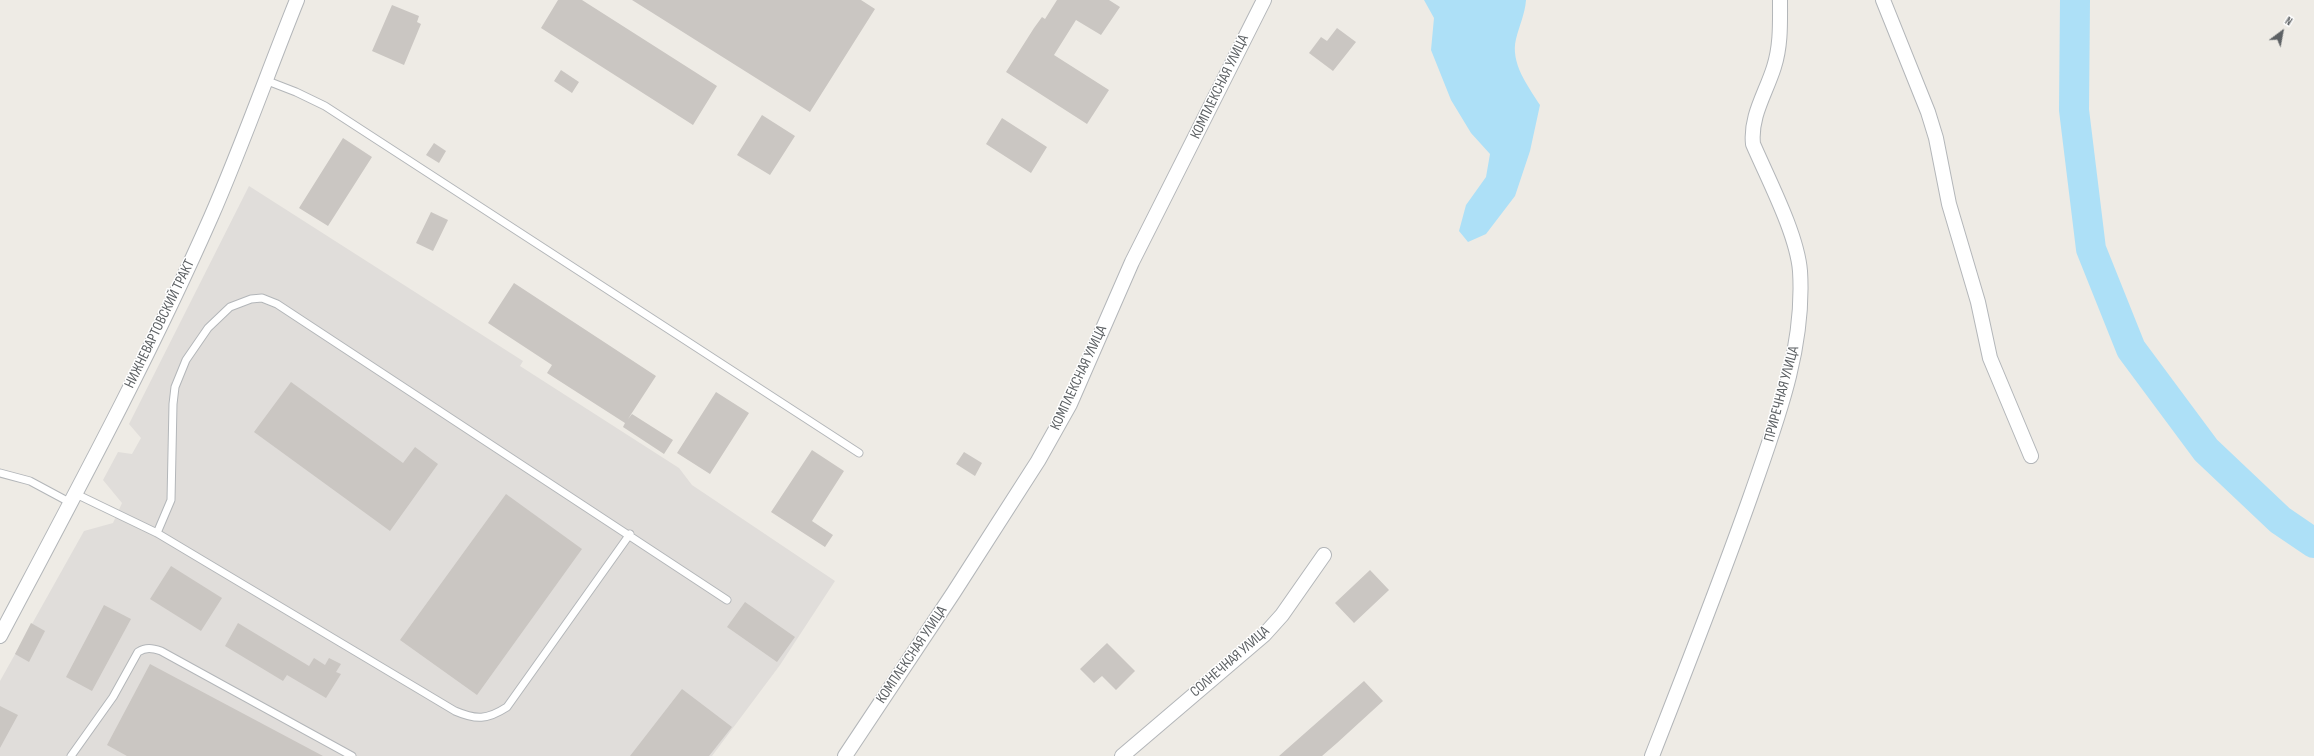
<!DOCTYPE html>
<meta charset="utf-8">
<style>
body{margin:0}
#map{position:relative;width:2314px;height:756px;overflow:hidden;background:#eeebe5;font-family:"Sofia Sans Condensed",sans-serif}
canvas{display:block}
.north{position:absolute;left:2262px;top:12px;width:40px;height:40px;-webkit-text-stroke:3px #fff;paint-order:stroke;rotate:32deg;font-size:11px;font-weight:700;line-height:16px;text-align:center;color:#5d6164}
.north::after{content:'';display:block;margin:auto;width:14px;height:18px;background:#5d6164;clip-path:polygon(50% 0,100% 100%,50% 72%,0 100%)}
</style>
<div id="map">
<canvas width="2314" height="756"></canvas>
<div class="north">N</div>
</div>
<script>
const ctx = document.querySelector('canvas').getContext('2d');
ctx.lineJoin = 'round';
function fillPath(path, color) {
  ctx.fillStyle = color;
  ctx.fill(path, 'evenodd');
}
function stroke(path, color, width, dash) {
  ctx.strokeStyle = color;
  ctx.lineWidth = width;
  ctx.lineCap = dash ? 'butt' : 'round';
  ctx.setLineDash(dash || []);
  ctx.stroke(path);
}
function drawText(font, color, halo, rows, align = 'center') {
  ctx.font = font + ' "Sofia Sans Condensed",sans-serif';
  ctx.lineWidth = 3;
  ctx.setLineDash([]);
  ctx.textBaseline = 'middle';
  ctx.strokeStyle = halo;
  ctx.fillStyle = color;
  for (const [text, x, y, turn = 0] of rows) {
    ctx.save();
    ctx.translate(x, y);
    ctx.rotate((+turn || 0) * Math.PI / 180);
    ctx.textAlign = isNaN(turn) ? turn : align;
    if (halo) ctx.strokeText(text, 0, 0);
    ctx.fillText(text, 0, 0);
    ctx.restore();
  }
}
fillPath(new Path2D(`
 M249,186L523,361L520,366L679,468L692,485L835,581L780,665L712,756H0V681L84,531L113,523L122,503L103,480L118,452L132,454L141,438L129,424Z`), '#e0ddda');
fillPath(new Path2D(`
 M1424,0H1526C1525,14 1519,26 1516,39C1510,63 1528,86 1540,105L1530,151L1515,196L1486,234L1468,242L1459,231L1466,205L1486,177L1490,154L1471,133L1451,100L1431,50L1434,18Z`), '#ade0f7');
stroke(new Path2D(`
 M2075,0L2074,110L2091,249L2131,349L2206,450L2280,520L2314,543`), '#ade0f7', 30);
fillPath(new Path2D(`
 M558,0H582L717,86L693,125L541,28Z
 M632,0H861L875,9L810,112Z
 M1057,0H1109L1120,7L1101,35L1076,20L1054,55L1109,90L1087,124L1006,72L1034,28L1042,17L1045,19Z
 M392,5L419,16L417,22L421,24L404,65L372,51Z
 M1337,28L1356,42L1333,71L1309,53L1321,37L1327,41Z
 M561,70L579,82L572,93L554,81Z
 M762,115L795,136L770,175L737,155Z
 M1002,118L1047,147L1031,173L986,144Z
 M343,138L372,157L328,226L299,208Z
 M434,143L446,151L439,163L426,155Z
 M431,212L448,220L433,251L416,243Z
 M514,283L656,376L628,419L632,414L673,440L664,454L623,427L625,423L547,373L552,365L488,323Z
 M291,382L403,463L415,447L438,464L390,531L254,432Z
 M716,392L749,413L710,474L677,453Z
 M812,450L844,471L812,521L833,535L825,547L771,512Z
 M964,452L982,463L975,476L956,464Z
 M506,494L582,549L477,695L400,640Z
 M171,566L222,598L201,631L150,599Z
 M1370,570L1389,590L1354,623L1335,603Z
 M745,602L795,637L777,662L727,627Z
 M104,605L131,619L92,691L66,677Z
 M31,623L45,631L29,662L15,654Z
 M238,623L309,666L314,658L325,665L329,658L341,664L336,672L341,674L326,698L287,675L283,681L225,646Z
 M1107,643L1135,671L1116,690L1102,676L1094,683L1080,669Z
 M150,664L323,756H127L107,745Z
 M1364,681L1383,701L1337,743L1322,756H1279Z
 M682,689L732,727L709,756H630Z
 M0,706L18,715L0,748Z`), '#cac6c2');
const lane = new Path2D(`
 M265,80L296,92L325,106L859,453
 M0,473L30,481L71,503
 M76,494L157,533L455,711C476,720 487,720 507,707L630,534
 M157,533L171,500L173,404L175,387L186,360L208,328L230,307L251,299L262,298L277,304L727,600
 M71,756L113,697L138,652C146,647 152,648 161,651L352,756`);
const street = new Path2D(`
 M1883,0L1928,112L1936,138L1949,204L1978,302L1990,358L2031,456
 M0,636C73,498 148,360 211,217C242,146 268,72 297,0
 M845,756L954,592L1038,461L1070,404L1132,262L1264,0
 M1122,756L1264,635L1282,615L1324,555
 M1652,756C1686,669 1720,583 1751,495C1776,423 1805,349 1800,271C1797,234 1768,179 1753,144C1750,116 1766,93 1774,67C1781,45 1780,23 1780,0`);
stroke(lane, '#b3b6b9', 9);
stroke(street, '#b3b6b9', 16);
stroke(lane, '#fff', 7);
stroke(street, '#fff', 14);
drawText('15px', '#5d6164', '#fff', [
 ["КОМПЛЕКСНАЯ УЛИЦА",1220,87,-64],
 ["НИЖНЕВАРТОВСКИЙ ТРАКТ",160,324,-64],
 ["КОМПЛЕКСНАЯ УЛИЦА",1079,378,-65],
 ["ПРИРЕЧНАЯ УЛИЦА",1782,394,-75],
 ["КОМПЛЕКСНАЯ УЛИЦА",912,655,-56],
 ["СОЛНЕЧНАЯ УЛИЦА",1230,662,-41]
]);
</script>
